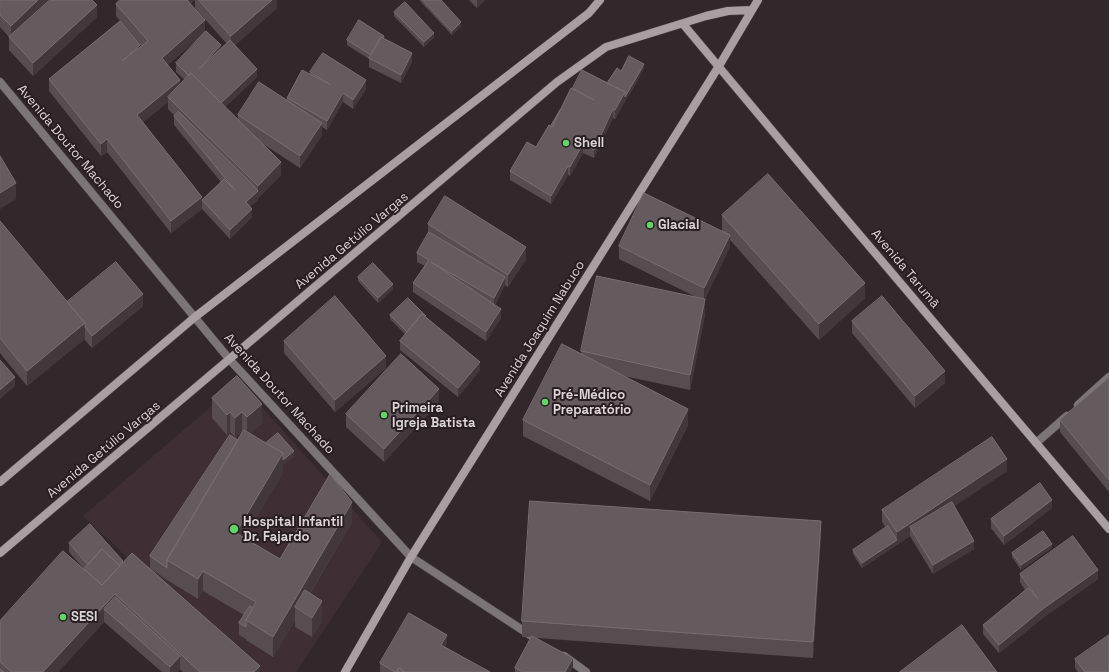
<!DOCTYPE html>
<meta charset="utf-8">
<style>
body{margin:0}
canvas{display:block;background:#32272b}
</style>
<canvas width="1109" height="672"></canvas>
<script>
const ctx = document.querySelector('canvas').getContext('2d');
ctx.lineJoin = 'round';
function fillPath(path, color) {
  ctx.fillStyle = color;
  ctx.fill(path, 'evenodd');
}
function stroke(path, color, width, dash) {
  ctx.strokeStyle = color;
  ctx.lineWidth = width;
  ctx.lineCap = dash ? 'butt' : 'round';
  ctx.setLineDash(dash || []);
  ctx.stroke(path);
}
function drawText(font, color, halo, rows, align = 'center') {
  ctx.font = font + ' "Space Grotesk",sans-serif';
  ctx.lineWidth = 4;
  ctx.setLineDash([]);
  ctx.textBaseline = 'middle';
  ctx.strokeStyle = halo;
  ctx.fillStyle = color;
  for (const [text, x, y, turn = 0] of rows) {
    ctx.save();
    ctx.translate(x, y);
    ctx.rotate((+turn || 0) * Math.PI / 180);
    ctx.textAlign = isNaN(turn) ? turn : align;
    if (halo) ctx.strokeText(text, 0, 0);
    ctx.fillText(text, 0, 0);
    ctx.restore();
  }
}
fillPath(new Path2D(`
 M240,382L382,542L296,672H249L83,516Z`), '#3f2e34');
const street = new Path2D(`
 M0,82L230,360L411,557L530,635
 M1078,405L1109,377
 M1036,443L1067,416
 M564,656L586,672`);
const secondary = new Path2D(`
 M683,24L836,207L1109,529
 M0,482L195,317L589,13L600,0
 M0,553L557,82L606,47L706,16L728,11L751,10
 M345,672L411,557L719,66L758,0`);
stroke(street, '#4d4347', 9);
stroke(secondary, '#4d4347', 9);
stroke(street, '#7b7577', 8);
stroke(secondary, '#a99fa3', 8);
fillPath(new Path2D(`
 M0,0L97,17L33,76L9,50V37L0,27Z
 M120,0H195L190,4L205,33L167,65L180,84L185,80L176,72V63L221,49L227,44L195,8V0H277V8L235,45L257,77L225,107L238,119V115L287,100V98L310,74V72L366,89L353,109L343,102L327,130L322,127V135L300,168L260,142L281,175L258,198V200L250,206L252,217L230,239L202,209L171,233L107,152L101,156L49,91V79L140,47L141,46L116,16V4ZM168,102V109L175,116H174V125L221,182L202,200L143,122Z
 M420,0H441L461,26L452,35L420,1Z
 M469,0H485L477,8Z
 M394,12L434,37L424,47L394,16Z
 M347,40L412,62L401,83L369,67V59L347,45Z
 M644,68L635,85L625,101L615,119L613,118L594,158L583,153L570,176L568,175L551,204L510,180V171L536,147L551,126L573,90V88L607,83L621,71Z
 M722,215L865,298L819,340L730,240V247L705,299V315L690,390L624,376L688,425L650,501L523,436V420L581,354V351L698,298L619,259V246L723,231H722Z
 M0,221L67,302L143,306L92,348L84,339L27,386L0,353Z
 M428,224L526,259L508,287L505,285L495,305L501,318L486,341L413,292V283L425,266L417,262V253L428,235Z
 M358,277L393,289L378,303L358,281Z
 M390,315L426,318L480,370L458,397L400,350V341L405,334L390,319Z
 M852,321L945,383L915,408L852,333Z
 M284,341L386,368L335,412L284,353Z
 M237,376L262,423L250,434L266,443L294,456L283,465V473L244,538L280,559L352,522L310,594L322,621L312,637L295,627V620L273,657L246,640V639L239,635V623L244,615L203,591L198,599L167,580L151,569L260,672H183L180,669L177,672H162L104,622L58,672H0V621L84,569L69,552V543L123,562L150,568V556L238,440L242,432L235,437L230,432L227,435L212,418V398Z
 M1109,378V492L1060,432V420Z
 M439,402L384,462L346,427V414Z
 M1007,471L954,506L974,549L933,574L910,536L862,568L853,554V550L886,528L882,522V510Z
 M1052,508L1004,545L991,528V519Z
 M821,537L813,658L537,638L573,667L570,672H515V668L531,637H522V621Z
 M1052,548L1021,570L1012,557V553Z
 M1020,574L1098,579L1044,617L999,653L983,634V625L1025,590L1020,582Z
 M447,643L445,647L490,672H381L380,671V663Z
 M1075,659L1109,672H1078L1075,668Z`), '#574c50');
fillPath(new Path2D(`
 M38,0H51L11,39V26Z
 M188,0H195L188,5Z
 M272,0H277V8L231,49V36Z
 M477,0H485L477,8Z
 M97,5V17L33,76V63Z
 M205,20V33L162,70V58Z
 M461,22V26L452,35V31Z
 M434,33V37L424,47V42Z
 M221,45V54L199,69Z
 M412,53V62L401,83V75Z
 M644,64V68L635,85L625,101L615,119V110L625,92Z
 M257,69V77L219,113V104Z
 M180,80V93L168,97V102L137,127V115Z
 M366,80V89L353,109V100Z
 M343,93V102L327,130V121Z
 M613,109V118L594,158V150Z
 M322,123V135L300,168V156Z
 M107,139V152L101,156V144Z
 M583,144V153L570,176V167Z
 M281,162V175L258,198V200L246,210V202L258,191V186Z
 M568,166V175L551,204V196Z
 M16,183V199L0,209V193Z
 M202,197V209L171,233V221Z
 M252,209V217L230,239V230Z
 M730,235V247L704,301V288Z
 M526,247V259L508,287V275Z
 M505,277V285L494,306V298Z
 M865,283V298L819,340V324Z
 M393,284V289L378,303V298Z
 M143,294V306L92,348V336Z
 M705,299V315L690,390V375Z
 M501,309V318L486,341V332Z
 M85,323V339L27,386V371Z
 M386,356V368L335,412V400Z
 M480,362V370L458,397V388Z
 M945,371V383L915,408V396Z
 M15,377V386L0,399V390Z
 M439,389V402L384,462V449Z
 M262,404V423L247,437V417Z
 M688,409V425L650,501V485Z
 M230,412V432L227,435V415Z
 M242,412V432L235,437V418Z
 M294,451V456L283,465V473L236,552V533L283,453Z
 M1007,459V471L914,533L910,527V536L862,568V563L897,540V532Z
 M1052,500V508L1004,545V536Z
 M352,502V522L300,610L295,607V620L273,657V637Z
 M821,521V537L813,658V642Z
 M974,541V549L933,574V565Z
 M1052,544V548L1021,570V565Z
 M1098,570V579L1044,617L999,653V645L1044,608Z
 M203,571V591L198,599V579Z
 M115,594V609H104V622L58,672H43Z
 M322,601V621L312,637V618Z
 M447,635V643L441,653V645Z
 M180,656V669L177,672H170V667Z
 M573,658V667L570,672H565Z
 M260,666V672H254Z`), '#42373b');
const building = new Path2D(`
 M0,0H38L11,26L0,15Z
 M50,0H92L97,5L33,63L9,37Z
 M120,0H187L205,20L162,58L180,80L137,115L202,197L171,221L107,139L101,144L49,79L120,21L140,45L122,61L148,41L116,4Z
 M199,0H272L231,36Z
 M423,0H441L461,22L452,31Z
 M405,2L434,33L424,42L394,12Z
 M359,20L384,36L383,38L381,37L371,55L347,40Z
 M206,31L221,45L199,69L230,40L257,69L221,103L191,73L189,76L176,63Z
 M381,37L412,53L401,75L369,58Z
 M323,53L366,80L353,100L343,93L327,121L287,98L302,70L331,85L310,72Z
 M629,56L644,64L635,80L625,97V92L607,83L617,68L621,71Z
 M582,70L625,92L615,110L613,109L594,150L583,144L570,167L568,166L551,196L510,171L527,142L536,147L549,125L552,127L571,88L594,100L573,88Z
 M191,73L281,162L258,186L168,97Z
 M259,82L322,123L300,156L238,115Z
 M560,110L552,127L551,126Z
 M179,112L252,184L258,191L246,202L252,209L230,230L202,200L224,179L235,190L174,116Z
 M0,156L16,183L0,193Z
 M768,174L865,283L819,324L722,215Z
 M644,193L730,235L704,288L619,246Z
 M445,196L526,247L508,275L428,224Z
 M0,221L85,323L27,371L0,338Z
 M429,232L505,277L494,298L431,262L501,309L486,332L413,283L429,260L417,253Z
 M116,262L143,294L92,336L85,327V323L67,302Z
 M373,263L393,284L378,298L358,277Z
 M597,276L705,299L690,375L581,351Z
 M335,296L386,356L335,400L284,341Z
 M882,296L945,371L915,396L852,321Z
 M408,298L426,316L425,317L422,314L407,332L390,315Z
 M422,314L480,362L458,388L400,341Z
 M562,344L688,409L650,485L523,420Z
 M401,354L439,389L384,449L346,414Z
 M0,360L15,377L0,390Z
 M237,376L262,404L247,417L242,412L235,418L230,412L227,415L212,398Z
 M1109,378V480L1060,420Z
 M244,430L283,453L236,533L280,559L330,474L352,502L273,637L246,620L256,602L203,571L198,579L167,560Z
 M278,433L294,451L283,460V453L266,443Z
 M230,435L238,440L167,560V568L150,556Z
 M992,437L1007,459L897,532L882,510Z
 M1040,483L1052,500L1004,536L991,519Z
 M530,501L821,521L813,642L522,621Z
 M952,502L974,541L933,565L910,527Z
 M90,524L123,561L119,565L102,549L88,565L69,543Z
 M888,526L897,540L862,563L853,550Z
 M1043,531L1052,544L1021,565L1012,553Z
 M1073,536L1098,570L1044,608L999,645L983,625L1028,588L1038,599L1020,574Z
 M102,549L120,566L102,585L84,569Z
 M63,551L102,585L132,553L260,666L254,672H200L115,594L43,672H12L0,662V621Z
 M305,590L322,601L312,618L295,607Z
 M115,597L180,656L170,667L104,609Z
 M250,606L253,608L246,620V627L239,623Z
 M409,613L447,635L441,645L490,672H405L399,668L397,672H395L380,663Z
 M962,625L997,672H900Z
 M1109,635V672H1085L1075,659Z
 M532,636L573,658L565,672H523L515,668Z
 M399,668L405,672H397Z
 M0,669L4,672H0Z`);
fillPath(building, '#655b5f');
stroke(building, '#786e72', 1);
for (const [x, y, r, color] of [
 [566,143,4,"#63d468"],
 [650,225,4,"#63d468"],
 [545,402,4,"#63d468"],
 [384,415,4,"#63d468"],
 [234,529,5,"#63d468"],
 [63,617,4,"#63d468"]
]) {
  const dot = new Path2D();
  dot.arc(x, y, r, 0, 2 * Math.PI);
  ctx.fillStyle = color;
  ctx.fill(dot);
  stroke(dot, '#281e21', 1.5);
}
drawText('bold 13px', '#dcd5d7', '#281e21', [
 ["Shell",574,143],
 ["Glacial",658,225],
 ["Pré-Médico",553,395],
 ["Preparatório",553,410],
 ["Primeira",392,408],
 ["Igreja Batista",392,423],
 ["Hospital Infantil",243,522],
 ["Dr. Fajardo",243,537],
 ["SESI",71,617]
], 'left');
drawText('13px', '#dcd5d7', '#281e21', [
 ["Avenida Doutor Machado",70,147,50],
 ["Avenida Getúlio Vargas",352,241,-40],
 ["Avenida Tarumã",905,269,50],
 ["Avenida Joaquim Nabuco",540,329,-58],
 ["Avenida Doutor Machado",279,394,48],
 ["Avenida Getúlio Vargas",104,450,-40]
]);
</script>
